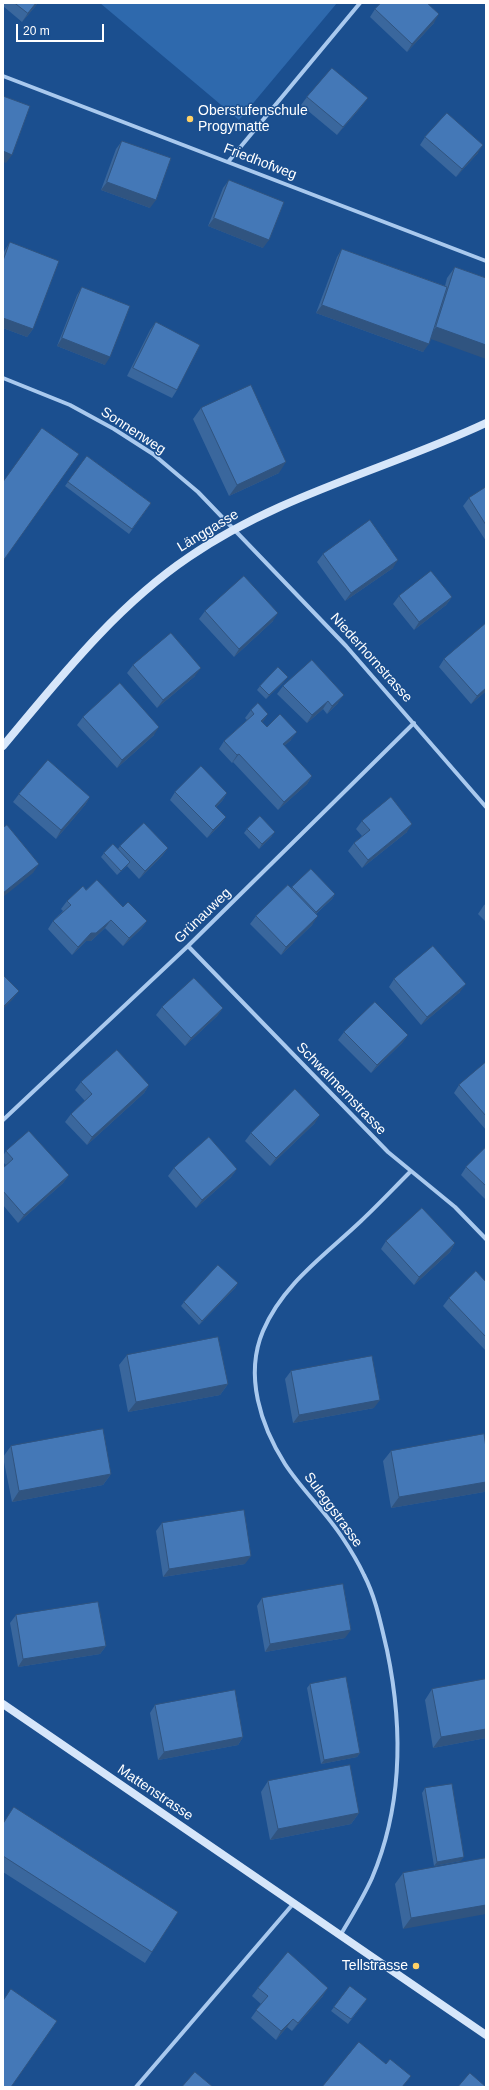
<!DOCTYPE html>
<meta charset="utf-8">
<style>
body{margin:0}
#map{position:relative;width:489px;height:2090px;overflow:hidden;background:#1b4f8f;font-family:Arial,sans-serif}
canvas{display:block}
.frame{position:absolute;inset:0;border:4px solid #fff;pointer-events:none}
.scale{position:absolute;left:16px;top:24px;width:88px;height:18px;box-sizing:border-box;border:2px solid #fff;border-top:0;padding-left:5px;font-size:12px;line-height:14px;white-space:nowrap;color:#fff;-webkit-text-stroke:3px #1b4f8f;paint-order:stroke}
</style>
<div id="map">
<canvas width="489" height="2090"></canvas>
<div class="frame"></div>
<div class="scale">20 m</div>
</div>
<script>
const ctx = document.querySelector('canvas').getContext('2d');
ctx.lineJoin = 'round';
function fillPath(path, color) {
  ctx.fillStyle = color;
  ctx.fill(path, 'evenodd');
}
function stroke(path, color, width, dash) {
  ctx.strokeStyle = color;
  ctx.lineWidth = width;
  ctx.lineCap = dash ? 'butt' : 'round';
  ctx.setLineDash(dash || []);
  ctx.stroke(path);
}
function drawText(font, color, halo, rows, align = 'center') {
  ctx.font = font + ' Arial,sans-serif';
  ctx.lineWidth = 3;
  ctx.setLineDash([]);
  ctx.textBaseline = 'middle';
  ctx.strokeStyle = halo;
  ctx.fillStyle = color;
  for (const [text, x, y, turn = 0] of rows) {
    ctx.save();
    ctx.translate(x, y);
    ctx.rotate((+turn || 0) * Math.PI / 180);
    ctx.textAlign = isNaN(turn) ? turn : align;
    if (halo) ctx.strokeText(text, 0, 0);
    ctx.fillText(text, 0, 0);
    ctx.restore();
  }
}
fillPath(new Path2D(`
 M100,3H337L239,120Z`), '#2e69ad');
stroke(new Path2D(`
 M3,76L486,261
 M228,162L360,3
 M3,378L70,405L114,429L153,454L198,492L346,646L486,807
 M188,946L388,1152L455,1207L486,1239
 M3,1120L188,946L414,723
 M340,1936C351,1917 363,1898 372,1878C403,1805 403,1727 387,1650C381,1625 376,1598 364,1575C358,1562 350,1549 342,1537C325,1511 302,1490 285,1464C261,1426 244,1376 263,1331C283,1284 324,1256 361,1221C378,1205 394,1188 410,1172
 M136,2087L293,1904`), '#a9c9ee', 4);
stroke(new Path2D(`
 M3,746C59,679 115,607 189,557C279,495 388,469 486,423
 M3,1704L486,2035`), '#d6e6fa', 8);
fillPath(new Path2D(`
 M3,3H38L22,22L3,6Z
 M375,9L434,23L407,52L370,17Z
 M307,97L362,106L337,135L301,105Z
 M425,137L478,153L456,177L420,145Z
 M122,141L150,208L101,190L116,149Z
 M229,180L263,248L208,226L223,188Z
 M10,242L33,329L27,337L3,328V254L5,250Z
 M342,249L445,286L447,278L455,267L486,278L430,339L423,352L316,313L337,257Z
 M82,287L105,365L57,346L77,295Z
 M156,322L177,390L172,398L127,376L150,330Z
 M201,408L279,473L229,496L193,419Z
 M87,456L151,503L129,534L65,486Z
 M486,487V541L463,506L469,498Z
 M323,554L393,568L345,601L317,562Z
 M399,596L452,597L446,605L414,630L393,604Z
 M205,611L273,621L234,657L199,619Z
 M444,659L486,691L471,704L439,667Z
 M133,665L195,676L157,708L127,673Z
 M284,682L266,699L257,690L260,686Z
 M283,686L338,703L327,714L323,709L307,723L277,694Z
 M251,710L267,727L291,740L284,746L312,776L307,784L278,810L233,762L232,763L219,749L224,741L247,720L245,718Z
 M83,717L154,735L117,768L77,725Z
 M175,792L227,793L222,801L216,807L226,817L220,825L207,838L170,800Z
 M19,794L90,797L85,805L56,839L13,802Z
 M362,821L407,832L362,868L348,851L354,843L362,836L356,829Z
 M247,829L272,836L259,849L244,833Z
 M120,846L168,848L162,856L139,879L127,866L117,875L101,857L104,853L118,849Z
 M292,887L335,894L332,899L316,914L312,925L281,955L250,924L256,916L291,889Z
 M86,890L123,907L147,921L141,929L123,946L105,928L91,941H86L72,955L48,929L53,921L63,911L61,909L67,901Z
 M486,904V922L478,914L484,905Z
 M394,979L460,992L421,1025L389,987Z
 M162,1007L223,1008L217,1016L185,1046L156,1015Z
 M344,1032L408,1035L402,1043L371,1073L338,1040Z
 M486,1062V1130L454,1093L459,1085Z
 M81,1082L149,1085L144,1093L87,1145L65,1122L71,1114L85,1101L75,1090Z
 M315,1123L270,1166L245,1141L251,1133Z
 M486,1147V1200L461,1175L466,1167Z
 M6,1151L69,1175L63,1183L18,1223L3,1205V1168L6,1165L3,1162V1156Z
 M174,1168L237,1169L231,1177L196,1208L168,1176Z
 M386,1241L455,1243L450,1252L414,1285L381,1249Z
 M486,1282V1351L443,1306L449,1298Z
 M238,1283L235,1288L199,1325L181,1306L184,1302Z
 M127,1355L228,1384L220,1395L128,1412L119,1365Z
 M291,1371L374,1408L293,1423L285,1379Z
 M11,1446L111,1474L103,1485L12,1502L3,1457Z
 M486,1448V1489L484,1492L391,1508L383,1461L391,1451Z
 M162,1523L245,1564L163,1577L156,1531Z
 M262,1598L345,1638L265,1652L257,1606Z
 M16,1615L106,1646L100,1654L18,1667L10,1623Z
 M486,1679V1738L433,1748L425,1700L432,1689Z
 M310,1684L360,1753L357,1757L321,1764L307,1688Z
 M155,1705L243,1737L238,1745L158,1760L150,1713Z
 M268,1781L359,1813L351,1824L270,1840L261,1792Z
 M425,1788L461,1861L434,1866L422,1793Z
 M14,1807L152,1952L145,1963L3,1872V1823Z
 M486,1858L403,1929L395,1884L403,1873Z
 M258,1988L323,1996L292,2031L287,2027L276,2040L251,2018L261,2004L252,1996Z
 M367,1999L348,2024L331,2011L334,2007Z`), '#3a679d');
fillPath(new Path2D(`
 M36,3H38L22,22L28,13Z
 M439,14L434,23L407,52L412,44Z
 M368,98L362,106L337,135L343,127Z
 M483,145L478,153L456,177L462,169Z
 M3,151L12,155L6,163L3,162Z
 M107,182L156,200L150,208L101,190Z
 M214,218L269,240L263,248L208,226Z
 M322,305L429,344L423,352L316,313Z
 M3,318L33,329L27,337L3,328Z
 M436,327L486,345V359L428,338Z
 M62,338L110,357L105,365L57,346Z
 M286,462L279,473L229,496L237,485Z
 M398,560L393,568L345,601L351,593Z
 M452,597L446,605L414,630L419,622Z
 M278,613L273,621L234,657L239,649Z
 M201,668L195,676L157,708L163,700Z
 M288,677L284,682L266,699L269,695Z
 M486,688V691L471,704L477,696Z
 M344,695L338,703L327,714L332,706Z
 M328,701L323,709L307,723L312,715Z
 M268,714L263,722L261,721Z
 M159,727L154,735L117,768L122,760Z
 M297,732L291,740L277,752L283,744Z
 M239,754L233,762L232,763L237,755Z
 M312,776L307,784L278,810L284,802Z
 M227,793L222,801L209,814L215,806Z
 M90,797L85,805L56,839L61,830Z
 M226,817L220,825L207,838L213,830Z
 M412,824L407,832L362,868L368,860Z
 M275,832L272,836L259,849L262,844Z
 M168,848L162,856L139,879L145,871Z
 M130,862L127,866L117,875Z
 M39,864L33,873L3,897V893Z
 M335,894L332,899L313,916L316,912Z
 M318,916L312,925L281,955L286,947Z
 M111,920L105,928L91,941H86L72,955L78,947L91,933Z
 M147,921L141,929L123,946L129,938Z
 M466,984L460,992L421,1025L427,1017Z
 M19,991L13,999L3,1009V1007Z
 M223,1008L217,1016L185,1046L191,1038Z
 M408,1035L402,1043L371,1073L377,1065Z
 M149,1085L144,1093L87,1145L92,1137Z
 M320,1115L315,1123L270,1166L276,1158Z
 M237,1169L231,1177L196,1208L202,1200Z
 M69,1175L63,1183L18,1223L24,1215Z
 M455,1243L450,1252L414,1285L419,1277Z
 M238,1283L235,1288L199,1325L202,1321Z
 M228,1384L220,1395L128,1412L136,1402Z
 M380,1400L374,1408L293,1423L299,1415Z
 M111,1474L103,1485L12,1502L19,1491Z
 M486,1482V1489L484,1492L391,1508L399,1497Z
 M251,1556L245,1564L163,1577L169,1569Z
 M351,1630L345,1638L265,1652L270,1644Z
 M106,1646L100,1654L18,1667L23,1659Z
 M486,1729V1738L433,1748L441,1737Z
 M243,1737L238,1745L158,1760L164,1752Z
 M360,1753L357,1757L321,1764L324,1760Z
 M359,1813L351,1824L270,1840L278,1829Z
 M464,1857L461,1861L434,1866L437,1862Z
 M486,1905V1914L403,1929L411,1918Z
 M328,1988L323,1996L292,2031L298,2023Z
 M293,2019L287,2027L276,2040L281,2031Z`), '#305480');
const building = new Path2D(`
 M15,3H36L28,13Z
 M381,3H427L439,14L412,44L375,9Z
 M332,68L368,98L343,127L307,97Z
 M3,96L30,106L12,155L3,151Z
 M447,113L483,145L462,169L425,137Z
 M122,141L171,158L156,200L107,182Z
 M229,180L284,202L269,240L214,218Z
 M10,242L59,261L33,329L3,318V261Z
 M342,249L447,287L429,344L322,305Z
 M455,267L486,278V345L436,327Z
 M82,287L130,306L110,357L62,338Z
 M156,322L200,345L177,390L133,368Z
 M251,385L286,462L237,485L201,408Z
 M42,428L79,454L3,561V482Z
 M87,456L151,503L132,529L68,482Z
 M486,487V525L469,498Z
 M370,520L398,560L351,593L323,554Z
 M431,571L452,597L419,622L399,596Z
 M244,576L278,613L239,649L205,611Z
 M485,624L486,625V688L477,696L444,659Z
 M171,633L201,668L163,700L133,665Z
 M312,660L344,695L332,706L328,701L312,715L283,686Z
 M278,667L288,677L269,695L260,686Z
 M120,683L159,727L122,760L83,717Z
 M258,703L268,714L261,721L267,727L280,714L297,732L283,744L312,776L284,802L239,754L237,755L224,741L254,714L251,710Z
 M48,760L90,797L61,830L19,794Z
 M201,766L227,793L215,806L226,817L213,830L175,792Z
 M391,797L412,824L368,860L354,843L370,830L362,821Z
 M260,816L275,832L262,844L247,829Z
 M144,823L168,848L145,871L120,846Z
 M7,825L39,864L3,893V828Z
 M113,844L130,862L121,871L104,853Z
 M311,869L335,894L316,912L292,887Z
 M97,880L123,907L128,902L147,921L129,938L111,920L96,933H91L78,947L53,921L71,905L67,901L83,886L86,890Z
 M288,885L318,916L286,947L256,916Z
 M433,946L466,984L427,1017L394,979Z
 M3,975L19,991L3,1007Z
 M194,978L223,1008L191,1038L162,1007Z
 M375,1002L408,1035L377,1065L344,1032Z
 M117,1050L149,1085L92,1137L71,1114L92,1094L81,1082Z
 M486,1062V1116L459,1085Z
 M295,1089L320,1115L276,1158L251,1133Z
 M29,1131L69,1175L24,1215L3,1191V1168L13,1159L6,1151Z
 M209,1137L237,1169L202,1200L174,1168Z
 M486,1147V1186L466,1167Z
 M422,1208L455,1243L419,1277L386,1241Z
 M218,1265L238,1283L202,1321L184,1302Z
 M476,1271L486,1282V1337L449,1298Z
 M218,1337L228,1384L136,1402L127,1355Z
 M372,1356L380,1400L299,1415L291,1371Z
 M103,1429L111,1474L19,1491L11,1446Z
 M484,1434L486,1448V1482L399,1497L391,1451Z
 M244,1510L251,1556L169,1569L162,1523Z
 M343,1584L351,1630L270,1644L262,1598Z
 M98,1602L106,1646L23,1659L16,1615Z
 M346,1677L360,1753L324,1760L310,1684Z
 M486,1679V1729L441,1737L432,1689Z
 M235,1690L243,1737L164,1752L155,1705Z
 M350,1765L359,1813L278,1829L268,1781Z
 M452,1784L464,1857L437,1862L425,1788Z
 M14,1807L178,1912L152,1952L3,1856V1824Z
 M486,1858V1905L411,1918L403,1873Z
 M288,1952L328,1988L298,2023L293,2019L281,2031L256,2010L268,1996L258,1988Z
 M350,1986L367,1999L351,2019L334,2007Z
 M11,1989L57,2021L11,2087H3V2001Z
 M359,2042L386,2064L390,2059L411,2076L402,2087H323V2086Z
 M195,2072L213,2087H182Z
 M470,2073L486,2087H458Z`);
fillPath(building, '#4478b7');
stroke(building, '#305480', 1);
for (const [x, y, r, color] of [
 [190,119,4,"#ffd166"],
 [416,1966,4,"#ffd166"]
]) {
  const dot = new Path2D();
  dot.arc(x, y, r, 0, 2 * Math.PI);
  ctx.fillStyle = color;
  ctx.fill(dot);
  stroke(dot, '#1b4f8f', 1.5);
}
drawText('14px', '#fff', '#1b4f8f', [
 ["Oberstufenschule",198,111],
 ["Progymatte",198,127],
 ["Tellstrasse",408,1966,"right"]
], 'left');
drawText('14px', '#fff', '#1b4f8f', [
 ["Friedhofweg",260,162,21],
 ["Sonnenweg",133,431,33],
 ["Länggasse",208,531,-31],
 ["Niederhornstrasse",371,658,48],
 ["Grünauweg",203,916,-44],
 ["Schwalmernstrasse",341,1089,46],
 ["Suleggstrasse",333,1510,54],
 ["Mattenstrasse",155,1793,34]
]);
</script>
